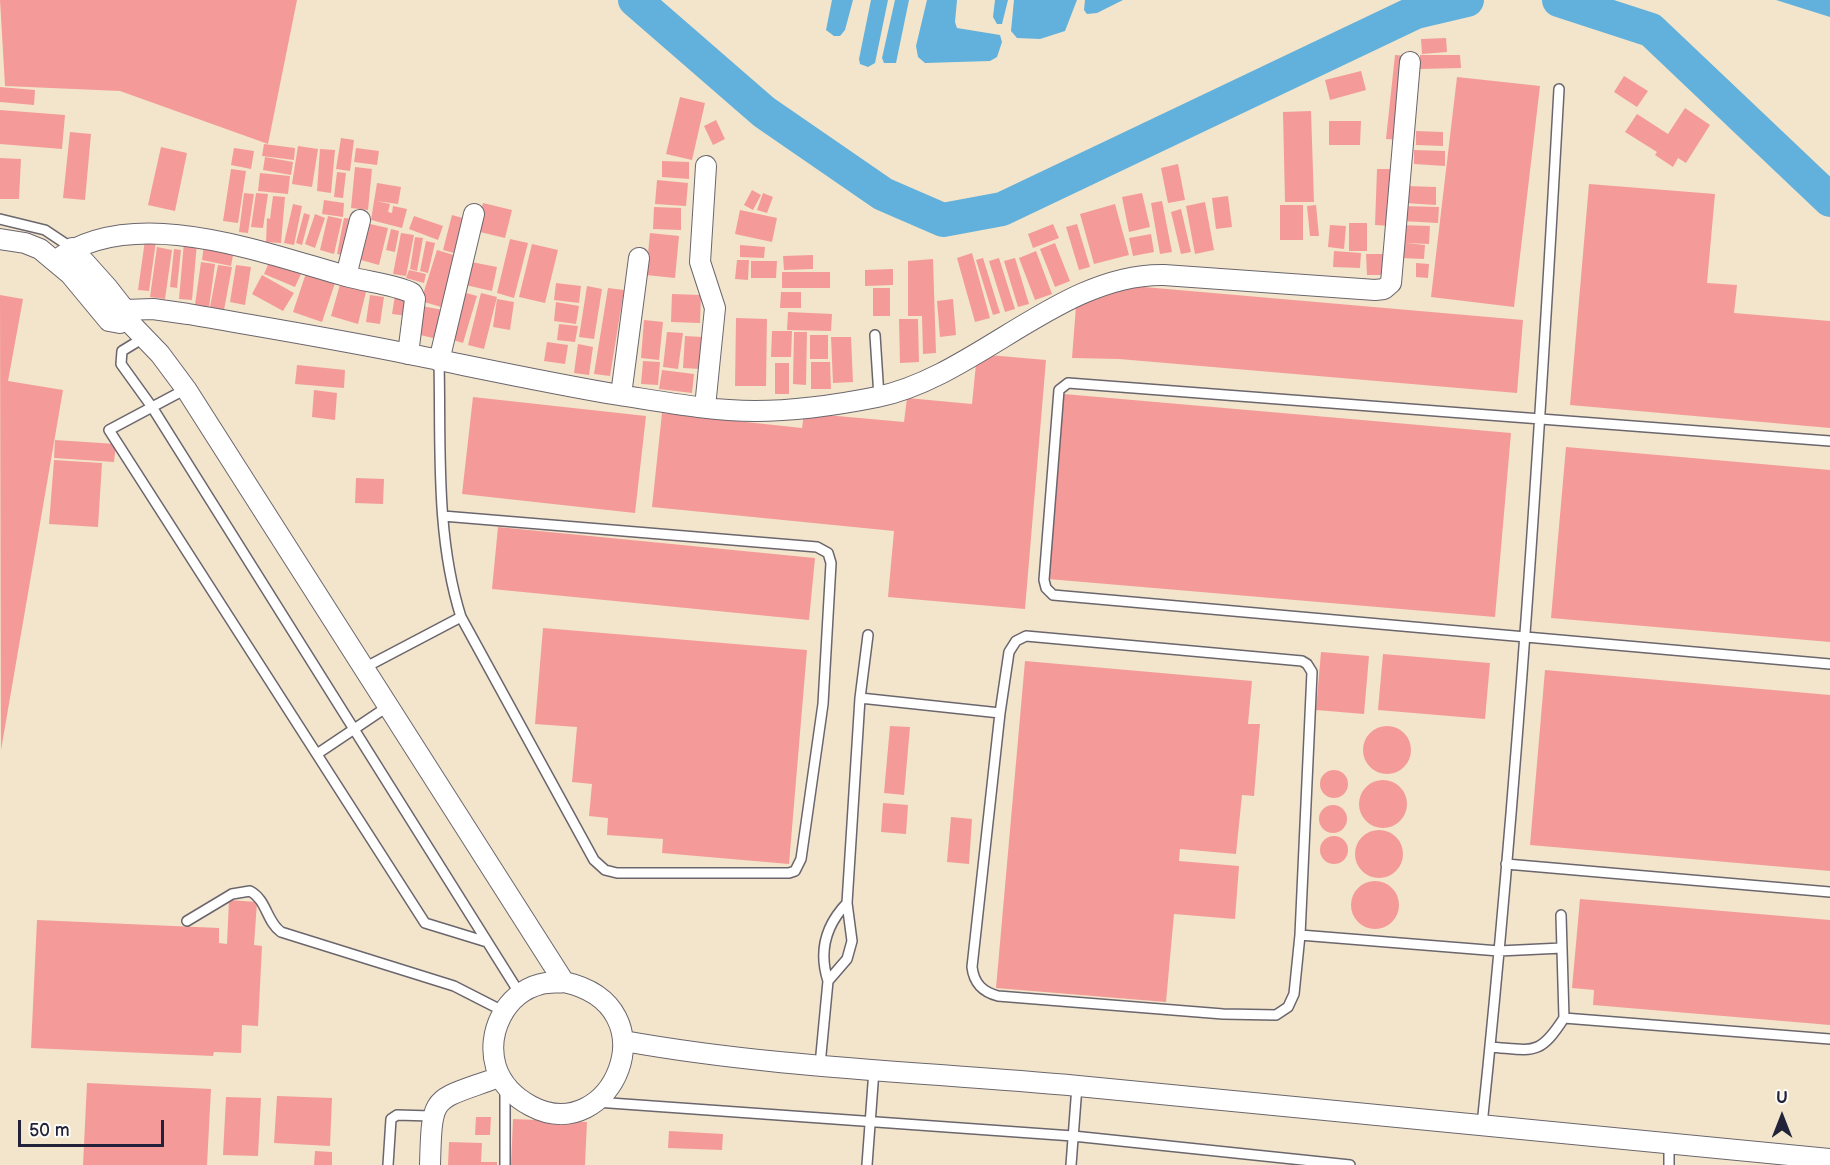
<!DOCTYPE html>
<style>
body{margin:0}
#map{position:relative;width:1830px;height:1165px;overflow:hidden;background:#f2e5cb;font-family:"Balsamiq Sans",sans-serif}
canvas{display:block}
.north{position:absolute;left:1752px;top:1087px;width:60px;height:60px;-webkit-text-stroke:4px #fdfcf7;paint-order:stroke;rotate:0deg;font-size:16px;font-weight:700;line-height:24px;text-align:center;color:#22223b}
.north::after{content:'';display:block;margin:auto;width:21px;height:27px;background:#22223b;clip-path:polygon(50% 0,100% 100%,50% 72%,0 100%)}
.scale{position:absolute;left:18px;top:1120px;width:146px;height:27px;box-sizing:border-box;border:3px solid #22223b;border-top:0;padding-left:8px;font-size:18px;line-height:21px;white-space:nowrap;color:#22223b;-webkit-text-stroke:4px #fdfcf7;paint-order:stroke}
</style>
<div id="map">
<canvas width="1830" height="1165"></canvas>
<div class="north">U</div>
<div class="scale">50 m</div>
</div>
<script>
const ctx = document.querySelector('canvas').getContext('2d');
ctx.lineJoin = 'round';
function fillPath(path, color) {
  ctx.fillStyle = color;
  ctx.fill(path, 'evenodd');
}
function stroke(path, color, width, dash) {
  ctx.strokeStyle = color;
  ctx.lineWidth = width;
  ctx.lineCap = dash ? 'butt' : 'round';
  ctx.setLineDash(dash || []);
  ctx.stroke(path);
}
fillPath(new Path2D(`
 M832,0H853L845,30L840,36H834L826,30Z
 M871,0H888L875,63L868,67L860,64L859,59Z
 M895,0H909L896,63H884L882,58Z
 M927,0H957L955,22L957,28L1000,35L1002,42L997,57L990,61L925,63L918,57L916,46Z
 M995,0H1008L1002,24H997L993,17Z
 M1014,0H1077L1065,31L1040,39L1017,38L1011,31Z
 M1085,0H1123L1097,13L1087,14L1084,10Z
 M1776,0H1830V17Z`), '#62b0dc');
stroke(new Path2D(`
 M635,0L764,112L883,194L943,220L1002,209L1416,12L1467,0
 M1559,0L1651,30L1830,200`), '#62b0dc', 34);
fillPath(new Path2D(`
 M0,0H297L268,144L120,91L5,86Z
 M1446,38L1447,52L1422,54L1421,39Z
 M1395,55L1408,56L1400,140L1386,139Z
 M1420,55H1460L1461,68L1420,69Z
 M1361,71L1366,90L1330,100L1325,80Z
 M1624,76L1648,91L1637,107L1614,92Z
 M1457,77L1540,86L1514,307L1431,297Z
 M0,87L35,90L34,105L0,102Z
 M680,97L705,103L692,160L666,154Z
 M1685,108L1710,125L1686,163L1678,158L1673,167L1655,155L1657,152L1625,132L1637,114L1668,134Z
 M0,110L65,115L62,149L0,144Z
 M1311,111L1314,202H1285L1283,112Z
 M716,120L725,139L713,145L704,126Z
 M1329,121H1361L1360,145H1329Z
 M1416,131L1443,132V146L1416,145Z
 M70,132L91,134L85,200L63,198Z
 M341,138L354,140L350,171L336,169Z
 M264,144L295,148L294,160L262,156Z
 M298,146L318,149L312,187L292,184Z
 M161,147L187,153L175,211L148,205Z
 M234,148L254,151L251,169L231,165Z
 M356,148L379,151L377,165L354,162Z
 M320,149L335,150L331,193L317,191Z
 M1414,150L1445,151V166L1414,164Z
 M265,157L293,162L291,175L263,170Z
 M0,158L21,159L19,199H0Z
 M662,161L689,162V179L662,177Z
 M1178,164L1185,200L1168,203L1161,168Z
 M355,167L372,169L368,210L351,208Z
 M231,169L246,171L238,223L223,221Z
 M1377,169H1393L1391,226L1375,225Z
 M337,172L346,173L343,198L334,197Z
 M260,173L290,176L288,194L258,191Z
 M657,180L688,183L686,206L655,204Z
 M377,183L401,187L398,204L376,201L390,204L388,212L392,213L393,206L407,209L402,228L371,220Z
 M1589,184L1715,194L1707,283L1737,285L1734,313L1830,321V428L1570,405Z
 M1406,186L1436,187V205L1405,203Z
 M752,190L761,195L753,210L744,205Z
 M244,193L254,194L248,233L239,232Z
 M256,193L268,194L263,228L251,227Z
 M763,193L773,197L767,213L757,210Z
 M1142,193L1150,227L1129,232L1122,197Z
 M273,196L285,197L281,243L266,242L267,218L270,219Z
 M1228,196L1232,227L1216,229L1212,198Z
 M324,200L344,203L343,217L322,214Z
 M1162,201L1172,252L1160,254L1151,203Z
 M1205,202L1214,250L1195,254L1186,206Z
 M483,203L512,210L505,238L476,231Z
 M293,204L302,206L294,245L284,243Z
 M1115,204L1129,255L1094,264L1080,214Z
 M1280,205H1303V240H1280Z
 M1316,205L1319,236H1310L1307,206Z
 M1402,206L1439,207L1438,223L1401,221Z
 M654,207L681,208V230L653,229Z
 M1181,209L1191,252L1181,254L1171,212Z
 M740,210L777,218L772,242L735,234Z
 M304,213L310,215L302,245L296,243Z
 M315,214L325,218L315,248L305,244Z
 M452,215L470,220L461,255L443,250Z
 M328,216L342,219L334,254L320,250Z
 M414,216L443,226L438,240L409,229Z
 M344,218L355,219L348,256L337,254Z
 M1349,223H1367V251H1349Z
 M370,224L388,228L379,265L361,260Z
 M1053,224L1059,238L1033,248L1028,234Z
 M1077,224L1090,267L1079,270L1066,227Z
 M1330,225L1346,226L1344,249L1328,247Z
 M1399,225L1430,226L1429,244L1405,243L1425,245L1424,259L1401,258Z
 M391,229L399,231L395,252L386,250Z
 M401,233L414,235L406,276L393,274Z
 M650,233L679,236L675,278L646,275Z
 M1151,234L1154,252L1133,256L1129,238Z
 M415,237L423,238L417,271L410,269Z
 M510,239L528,243L514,298L497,293Z
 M145,240L156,241L149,291L138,290Z
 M426,241L435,243L428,273L420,271Z
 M184,242L197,243L192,300L179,299Z
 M1055,243L1070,281L1055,287L1040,249Z
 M532,244L558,250L545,303L519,297Z
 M204,245L234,250L231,266L202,260Z
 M740,245L765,247L764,258L740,257Z
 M157,247L172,250L165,299L150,297Z
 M174,249L181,250L177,288L170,287Z
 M437,250L457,256L441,307L421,301Z
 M1036,251L1052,294L1035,300L1019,258Z
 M1334,251L1361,253L1360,268L1333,267Z
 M972,253L990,318L975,322L957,258Z
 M1366,254H1383V275H1367Z
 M813,255V269L784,270L783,256Z
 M983,258L1000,313L993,315L976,260Z
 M999,258L1015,309L1005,312L989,261Z
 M1015,258L1029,304L1018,307L1004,261Z
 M933,259L936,353L923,354L922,316H908V261Z
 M270,260L301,274L295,287L264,274Z
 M737,260H749L748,280L735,279Z
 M466,261L497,267L492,291L461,284Z
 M751,261H777L776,278H751Z
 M201,262L215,264L209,307L195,305Z
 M1416,263L1429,264L1428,278L1416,277Z
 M218,265L232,267L224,310L210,307Z
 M236,265L251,267L245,305L230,302Z
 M893,269V285L865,286V270Z
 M307,270L336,280L322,322L293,312Z
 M409,270L426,274L424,283L406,278Z
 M782,272H830V288H782Z
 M262,275L294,293L283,311L252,294Z
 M341,281L367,288L358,324L331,316Z
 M556,283L581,286L579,303L554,300Z
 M1121,285L1523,320L1517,393L1119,359L1072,358L1076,306Z
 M587,286L602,289L594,339L579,337Z
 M608,288L624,290L610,376L594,374Z
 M873,288H890V316H873Z
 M459,291L477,296L463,343L446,338Z
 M781,292H801V308H780Z
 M481,293L497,297L484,349L468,345Z
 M672,294L701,295L700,323L671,322Z
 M0,295L23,299L8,381L63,390L1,750Z
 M370,295L384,297L380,324L366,322Z
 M395,295L411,297L408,316L392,314Z
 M497,299L514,302L510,330L493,327Z
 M953,299L956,335L940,337L937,301Z
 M556,302L579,306L576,324L554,321Z
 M422,306L443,310L437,339L416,334Z
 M788,312L832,314L831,331L787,330Z
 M736,318L767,319L766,386H735Z
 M899,319H918L919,362L900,363Z
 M644,320L663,322L659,360L641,358Z
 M559,324L578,326L575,342L557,340Z
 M772,331H792L791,357H771Z
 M667,332L683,333L678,369L663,367Z
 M794,332H807L806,385L793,384Z
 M810,335H828V359H810Z
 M685,336L702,337L700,369L683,368Z
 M831,337H851L853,382L833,383Z
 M547,342L568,345L565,364L544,361Z
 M578,344L593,347L589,375L574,373Z
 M977,354L1046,360L1025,609L888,597L894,531L652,507L662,413L802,428L804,413L904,422L907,398L972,404Z
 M643,361L660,362L658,385L641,384Z
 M811,362H830L831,389H811Z
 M775,363H789V394H775Z
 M297,365L345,370L344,388L295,384Z
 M662,370L694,374L692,393L659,389Z
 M314,390L337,393L335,420L312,417Z
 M1064,394L1511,433L1495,617L1048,579Z
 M473,397L646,416L635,513L462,494Z
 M55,440L116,444L114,462L54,458Z
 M1566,447L1830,470V642L1551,618Z
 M54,460L102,463L98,527L49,524Z
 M356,478L384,479L383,504L355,503Z
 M498,527L815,558L809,620L492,589Z
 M543,628L807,650L789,864L662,853L663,839L607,835L608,818L589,816L592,784L572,782L577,727L535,724Z
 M1321,652L1369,656L1364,714L1316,710Z
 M1383,654L1490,663L1485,719L1378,710Z
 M1025,661L1252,681L1248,724H1260L1254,796L1242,795L1236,854L1180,849L1179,861L1239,866L1235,919L1174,914L1166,1002L996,988Z
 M1545,670L1830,695V871L1530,845Z
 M890,726L910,727L904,795L884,793Z
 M1363 750a24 24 0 1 1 48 0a24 24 0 1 1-48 0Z
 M1320 784a14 14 0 1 1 28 0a14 14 0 1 1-28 0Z
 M1359 804a24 24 0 1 1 48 0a24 24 0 1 1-48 0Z
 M883,803L908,805L906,834L881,832Z
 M1319 819a14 14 0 1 1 28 0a14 14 0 1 1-28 0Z
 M951,817L972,819L969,864L947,862Z
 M1355 854a24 24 0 1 1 48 0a24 24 0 1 1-48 0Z
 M1320 850a14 14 0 1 1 28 0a14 14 0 1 1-28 0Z
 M1351 905a24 24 0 1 1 48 0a24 24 0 1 1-48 0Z
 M1580,899L1830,920V1025L1593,1005L1594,990L1572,988Z
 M229,900L257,902L254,945L262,946L258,1026L242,1025L241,1053L214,1052L213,1056L31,1048L37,920L219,928V943L227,944Z
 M87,1083L211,1089L207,1165H83Z
 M277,1096L332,1098L330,1146L274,1143Z
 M226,1097L261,1098L258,1156L223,1155Z
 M476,1117H491L490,1135H475Z
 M513,1119L587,1122L585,1165H511Z
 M669,1131L723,1134L722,1150L668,1148Z
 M449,1142L482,1143L481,1162H497V1165H448Z
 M315,1151L332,1152V1165H314Z`), '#f49b99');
const service = new Path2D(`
 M0,219L45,230L72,248
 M875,335L879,397
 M145,337L122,351L121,364L152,407L520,994
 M439,361C441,445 435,535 461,617L594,860L605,870L617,873H789L795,871L801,859L823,704L831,563L828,553L817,547L443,516
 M186,389L109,430L425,923L487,942
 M1830,441L1068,383L1059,390L1044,580L1046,588L1053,595L1830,664
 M1026,636L1302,661L1307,664L1312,672L1300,935L1294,994L1288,1007L1276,1015L1223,1014L998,996C983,992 974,984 972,967L1000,713L1009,652L1016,641Z
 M364,668L461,617
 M860,698L1000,713
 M317,754L387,707
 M1506,864L1830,892
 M1561,915L1564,1018L1830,1039
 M187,921L232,894L250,891C267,900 266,921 281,932L454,986L503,1011
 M1300,935L1499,951L1562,948
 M828,981L847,959L852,941L847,903L860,698L868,635
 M1490,1047C1533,1050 1539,1057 1564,1018
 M820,1065L828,981C818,950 826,925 847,903
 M505,1089V1165
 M596,1102L1073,1136L1350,1165
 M1482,1125C1518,781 1540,435 1559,89
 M388,1165L391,1119L397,1115L431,1116
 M867,1165L874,1070
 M1071,1165L1077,1086
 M1669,1165V1144`);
const minor = new Path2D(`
 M0,239L25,243L40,249L70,274L109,321L120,323
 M72,248L107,287L125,310L132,325L160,354L186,389L564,982C674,1006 611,1149 531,1106C514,1097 502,1085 496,1067C486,1033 505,993 541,984C548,982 557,983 564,982
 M55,261C132,202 263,253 346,276C367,282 393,284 412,293L415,299L408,354
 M346,276L360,220
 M109,321L125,310L153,309L188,314C262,327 336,339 409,354C479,368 548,383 619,395C664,402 710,411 755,411C796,411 837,405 877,397C976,377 1061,273 1164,275L1375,290L1384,289L1391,283L1410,62
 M439,361L474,214
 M621,395L639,258
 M705,407L715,308L700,262L706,166
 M624,1041C774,1068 927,1072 1078,1086C1329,1109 1579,1136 1830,1159
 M430,1165C432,1091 432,1102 499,1077`);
stroke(service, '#6b666d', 12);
stroke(minor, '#6b666d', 22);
stroke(service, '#fff', 9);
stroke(minor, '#fff', 20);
</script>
